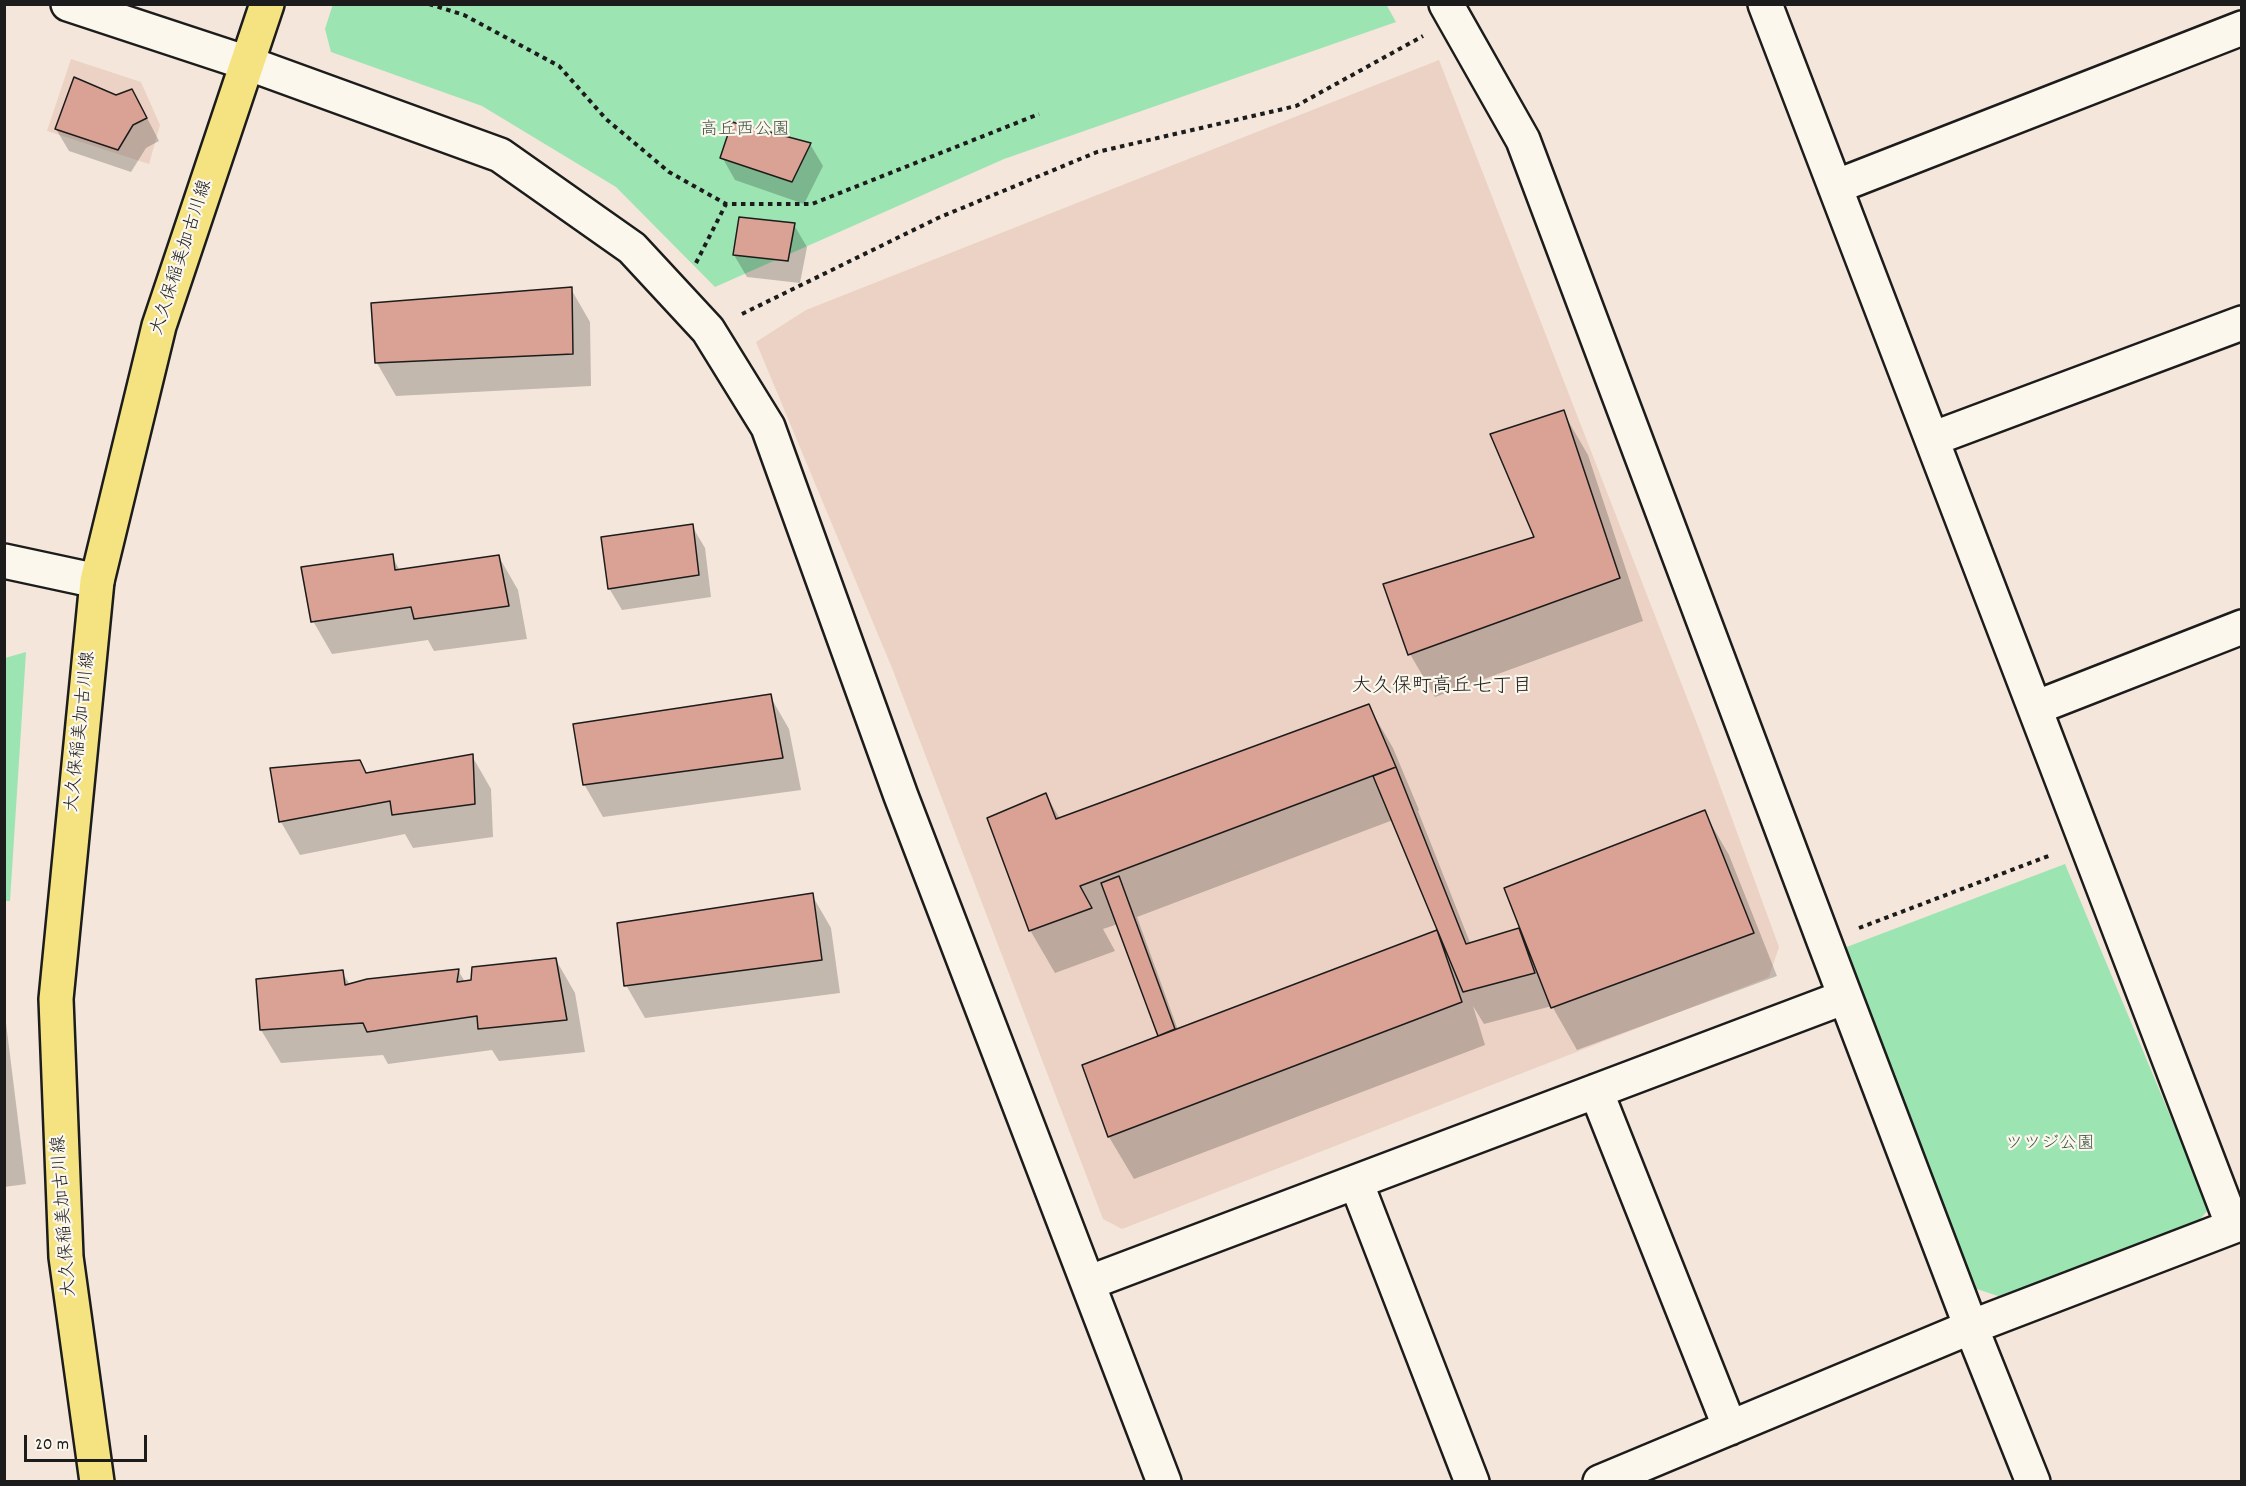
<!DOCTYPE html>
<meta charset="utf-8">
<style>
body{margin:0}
#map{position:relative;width:2246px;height:1486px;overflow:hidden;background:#f4e6da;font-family:Dekko,sans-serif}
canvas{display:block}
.frame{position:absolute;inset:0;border:6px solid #1c1c1c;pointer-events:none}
.scale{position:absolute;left:24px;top:1435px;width:123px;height:27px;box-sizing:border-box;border:3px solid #1c1c1c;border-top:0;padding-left:8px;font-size:18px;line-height:21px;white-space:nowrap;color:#1c1c1c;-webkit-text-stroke:4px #fbf7ec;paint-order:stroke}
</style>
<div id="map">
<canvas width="2246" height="1486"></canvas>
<div class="frame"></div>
<div class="scale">20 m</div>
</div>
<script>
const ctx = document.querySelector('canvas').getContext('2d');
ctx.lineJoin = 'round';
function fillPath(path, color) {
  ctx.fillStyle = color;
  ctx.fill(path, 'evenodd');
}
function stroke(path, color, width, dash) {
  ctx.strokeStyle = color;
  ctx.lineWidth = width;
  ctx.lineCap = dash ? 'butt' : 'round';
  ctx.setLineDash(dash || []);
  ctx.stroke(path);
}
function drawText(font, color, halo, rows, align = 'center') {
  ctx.font = font + ' Dekko,"Klee One",sans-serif';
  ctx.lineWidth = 4.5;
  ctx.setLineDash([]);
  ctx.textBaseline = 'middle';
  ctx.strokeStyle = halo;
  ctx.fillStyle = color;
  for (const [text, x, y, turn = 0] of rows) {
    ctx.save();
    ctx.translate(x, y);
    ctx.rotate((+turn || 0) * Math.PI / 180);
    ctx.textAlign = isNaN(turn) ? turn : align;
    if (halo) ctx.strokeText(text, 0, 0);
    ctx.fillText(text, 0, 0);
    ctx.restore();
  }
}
fillPath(new Path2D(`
 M71,59L141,82L160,125L149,164L47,131Z
 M1439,60L1701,734L1779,947L1769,977L1122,1229L1103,1219L892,668L756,342L806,310Z`), '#ecd2c5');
fillPath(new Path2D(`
 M333,4H1386L1396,22L1004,159L715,287L616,187L482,106L331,52L325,29Z
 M26,652L10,901H5V658Z
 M2065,864L2209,1209L2193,1227L2004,1298L1974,1288L1844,948Z`), '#9ce4b2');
fillPath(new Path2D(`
 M145,114L159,141L146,148L131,172L69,151L56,129Z
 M810,144L823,166L804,204L735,180L722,157Z
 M794,225L807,247L800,283L747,277L734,255Z
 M571,289L590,322L591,386L396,396L377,363L372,304Z
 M1563,412L1588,455L1643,621L1435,697L1410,654L1536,538Z
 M692,526L705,548L711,597L622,610L609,588Z
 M392,556L400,571L499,557L518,590L527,639L434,651L428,640L332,654L313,621Z
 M770,696L789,729L801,790L603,817L584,784Z
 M1368,705L1393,748L1419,810L1418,811L1471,945L1518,930L1525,941H1526L1704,812L1729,855L1777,976L1577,1050L1552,1006L1484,1024L1473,1006L1485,1045L1134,1179L1109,1137L1160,1037L1118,924L1103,929L1115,951L1055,973L1030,930L1046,795L1060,819ZM1393,820L1444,942L1443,943L1436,932L1178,1030L1137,917Z
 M472,756L491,789L493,837L413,848L405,834L300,855L281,822L367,775Z
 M812,895L831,928L840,993L645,1018L626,985Z
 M556,960L575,993L585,1052L499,1061L492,1050L388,1064L383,1055L281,1063L261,1030L257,981L342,972L350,985L458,970L465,982Z
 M4,1007L26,1184L4,1187Z`), '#0003');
const building = new Path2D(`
 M74,77L116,95L132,89L147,118L133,125L118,150L55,129Z
 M732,122L811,143L792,182L720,158Z
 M739,217L795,223L788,261L733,255Z
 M572,287L573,354L375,363L371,303Z
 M1564,410L1620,578L1408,655L1383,584L1534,537L1490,434Z
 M693,524L699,575L608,589L601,537Z
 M393,554L395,570L499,555L509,606L414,619L411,607L311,622L301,567Z
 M771,694L783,758L583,785L573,724Z
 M1369,704L1396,767L1080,886L1092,908L1029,931L987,818L1046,793L1056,819Z
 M473,754L475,804L392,815L390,801L279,822L270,768L360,760L366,773Z
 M1396,767L1466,944L1519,928L1535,973L1463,992L1373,776Z
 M1705,810L1754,933L1551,1008L1504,888Z
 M1119,876L1175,1029L1158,1036L1101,883Z
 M813,893L822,960L624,986L617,923Z
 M1437,930L1462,1002L1108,1137L1082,1065Z
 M556,958L567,1020L478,1029L477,1016L367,1032L363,1023L260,1030L256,979L343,970L345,985L367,979L459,969L457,982L471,980L472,967Z`);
fillPath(building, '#daa294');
stroke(building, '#1c1c1c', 1.5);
const minor = new Path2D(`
 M68,4L247,63L500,155L632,248L708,330L768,427L901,796L1164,1482
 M1446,4L1523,140L1824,941L1971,1327L2033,1482
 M1765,4L2233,1226
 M1835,187L2242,28
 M1932,439L2242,323
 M4,561L97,581
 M2035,708L2242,627
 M1596,1091L1730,1428
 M1356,1182L1472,1482
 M1088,1283L1845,997
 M1600,1482L1971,1327L2242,1223`);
const major = new Path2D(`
 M97,1482L66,1257L56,999L97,581L159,326L267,4`);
stroke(minor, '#1c1c1c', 38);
stroke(major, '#1c1c1c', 38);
stroke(new Path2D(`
 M429,4L464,15L559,66L606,119L669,172L726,204H812L1039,114
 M696,263L726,204
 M742,314L938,218L1097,152L1296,106L1423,36
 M1859,928L2051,855`), '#1c1c1c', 4, [4.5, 4.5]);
stroke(minor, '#fbf7ec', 33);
stroke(major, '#f5e382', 33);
drawText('18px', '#425849', '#fbf7ec', [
 ["高丘西公園",745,132],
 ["ツツジ公園",2050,1146]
]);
drawText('18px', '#1c1c1c', '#fbf7ec', [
 ["大久保稲美加古川線",183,258,-72],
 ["大久保稲美加古川線",82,732,-84],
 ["大久保稲美加古川線",66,1216,-94]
]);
drawText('20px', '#1c1c1c', '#fbf7ec', [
 ["大久保町高丘七丁目",1442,688]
]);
</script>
